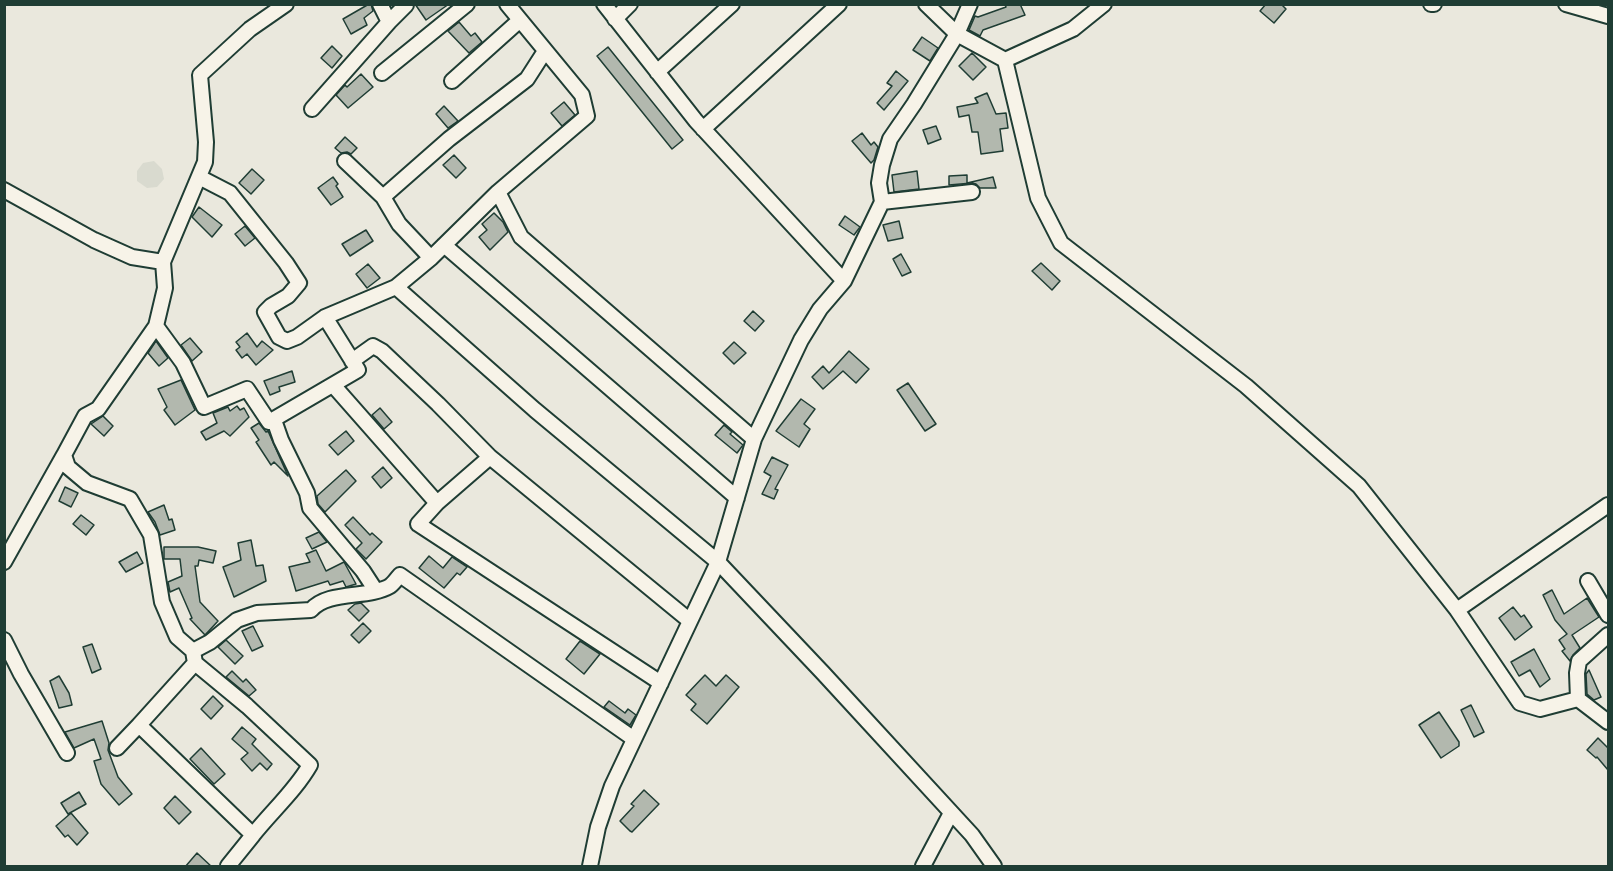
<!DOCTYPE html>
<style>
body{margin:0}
#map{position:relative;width:1613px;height:871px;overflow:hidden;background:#eae8dd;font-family:Pangolin,sans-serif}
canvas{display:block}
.frame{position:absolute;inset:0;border:6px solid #1f3d34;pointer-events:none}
</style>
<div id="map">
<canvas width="1613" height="871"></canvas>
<div class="frame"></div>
</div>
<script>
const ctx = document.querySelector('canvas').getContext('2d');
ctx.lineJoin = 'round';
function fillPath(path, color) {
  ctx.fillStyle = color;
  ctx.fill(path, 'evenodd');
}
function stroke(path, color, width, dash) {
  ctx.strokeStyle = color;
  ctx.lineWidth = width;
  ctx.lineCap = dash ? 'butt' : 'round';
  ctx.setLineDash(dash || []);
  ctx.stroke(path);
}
fillPath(new Path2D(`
 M154,161L162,169L164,179L157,187L147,188L137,181V171L143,163Z`), '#d9dacf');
const building = new Path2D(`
 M369,4H371L373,11L364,18L367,25L351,34L343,19Z
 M415,4H449L426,20Z
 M1005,4H1020L1025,15L983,30L980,36L969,30L975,16L978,17L1006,7Z
 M1266,4H1281L1286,9L1274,23L1260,11Z
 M459,22L471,36L475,33L482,42L469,53L448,31Z
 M922,37L938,48L930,61L913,50Z
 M332,46L342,56L332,68L321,58Z
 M608,47L683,140L672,149L597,56Z
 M972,53L986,67L973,80L959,66Z
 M896,71L908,81L884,110L877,103L892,86L887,83Z
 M361,74L373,87L348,108L336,95L345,85L347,87Z
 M987,93L996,114L1006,113L1008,128L1000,129L1003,151L981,154L978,132H972L969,115L959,117L957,107L978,103L975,98Z
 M564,102L575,115L562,126L551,113Z
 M444,106L458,121L448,128L436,114Z
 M936,126L941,139L928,144L923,130Z
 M862,133L871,145L874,142L878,147L874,160L871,163L852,141Z
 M345,137L357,148L351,154L347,152L341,153L335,148Z
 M454,155L466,168L456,178L443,165Z
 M252,169L264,180L251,194L239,183Z
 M917,171L919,189L894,192L892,175Z
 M967,175V183L993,177L996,188H980L976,184L972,183L949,185V176Z
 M333,177L338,184L336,186L343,197L331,205L318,188Z
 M199,207L222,225L212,237L192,217Z
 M494,213L503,222L508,232L490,250L479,237L487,230L482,224Z
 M845,216L860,227L854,235L839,225Z
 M899,221L903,238L888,241L883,225Z
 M245,226L255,238L245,246L235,234Z
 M366,230L373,241L350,256L342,244Z
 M901,254L911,272L902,276L893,259Z
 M1041,263L1060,281L1052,290L1032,271Z
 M368,264L380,278L367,288L356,274Z
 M753,311L764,321L755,331L744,321Z
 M247,333L257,347L262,341L273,350L256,365L247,354L242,358L236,350L240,347L236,342Z
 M190,338L202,352L192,361L181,345Z
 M156,341L168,358L159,366L148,353Z
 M734,342L746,353L734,364L723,353Z
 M849,351L869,369L856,383L843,371L823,389L812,377L823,366L829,373Z
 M292,371L295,382L279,387L280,391L270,395L264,381Z
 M181,380L195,410L175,425L164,410L167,407L158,389Z
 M908,383L936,424L925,431L897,390Z
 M801,399L815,409L804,424L810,429L799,447L776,431Z
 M237,406L240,410L244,408L249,417L230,436L224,431L206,440L201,432L217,423L213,413L228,407L230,411Z
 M380,408L392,422L384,429L372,415Z
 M103,416L113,426L104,436L91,424Z
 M259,423L266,432L268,431L288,476L274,462L271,465L256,442L259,440L251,428Z
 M724,425L732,432L730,434L743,445L737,453L715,435Z
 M346,431L354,441L338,455L329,445Z
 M772,457L788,465L775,489L778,490L774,499L762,494L771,476L764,472Z
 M383,467L392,478L381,488L372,477Z
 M346,470L356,481L325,512L318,504L317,496Z
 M65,487L78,493L71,507L59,501Z
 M164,505L169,520L172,519L175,530L160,535L155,522L148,512Z
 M81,515L94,525L86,535L73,524Z
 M353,517L370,535L372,533L382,542L366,559L356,549L362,543L345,525Z
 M319,532L327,542L312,549L306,538Z
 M251,540L256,566L263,565L266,581L234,597L223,567L241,560L238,543Z
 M164,547H198L216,551L213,563L199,560L198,566H195L200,602L218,621L205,635L190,619L192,618L179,588L170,592L168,582L182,576L180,559H164Z
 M316,550L326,571L344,562L356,584L346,587L343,581L330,585L328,581L296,591L289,567L310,562L306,554Z
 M137,552L143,563L126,572L119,562Z
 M429,556L443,568L452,557L467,567L460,575L457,573L444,588L419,568Z
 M1552,590L1564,614L1587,598L1599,617L1572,635L1580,648L1573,655L1570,661L1562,651L1565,649L1559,640L1567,634L1555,620L1543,595Z
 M361,603L369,611L359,621L348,610L355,604Z
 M1513,607L1521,617L1524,615L1532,627L1515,640L1499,618Z
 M363,623L371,631L359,643L351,635Z
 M253,626L263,646L252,651L242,631Z
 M226,640L243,656L235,664L218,647Z
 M580,641L600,654L584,674L566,659Z
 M92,644L101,669L92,673L83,647Z
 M1534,649L1550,679L1540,687L1530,670L1519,676L1511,662Z
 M1589,670L1601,697L1594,700L1587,694L1586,674Z
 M232,671L243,682L246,679L256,690L249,696L226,677Z
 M705,675L716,686L726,675L739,687L707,724L691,710L696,704L686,695Z
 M59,676L69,693L72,705L59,708L50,681Z
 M213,696L223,706L211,719L201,709Z
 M609,701L625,713L628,709L636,715L630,725L604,707Z
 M1471,705L1484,732L1474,737L1461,710Z
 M1439,712L1459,742V746L1441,758L1419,725Z
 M102,721L109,743L108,750L118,777L132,794L119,805L101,784L94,761L101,759L94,739L74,748L65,732Z
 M242,727L256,739L252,744L272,764L267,770L260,763L252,771L241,759L248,753L232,739Z
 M1598,738L1608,748V770L1597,757L1596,758L1587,750Z
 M201,748L225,774L214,784L190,759Z
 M644,790L659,804L632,832L630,831L620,821L634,806L631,804Z
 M79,792L86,804L68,814L61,803Z
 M175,796L191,812L179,824L164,808Z
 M71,813L88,833L77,845L68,835L65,837L56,826Z
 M197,853L212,867H185Z`);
fillPath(building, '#b2b8ae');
stroke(building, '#1f3d34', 1.5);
const street = new Path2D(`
 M380,4L389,22L406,5
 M604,4L696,121L844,281
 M970,4L957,34L1005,60L1038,198L1061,243L1246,386L1359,486L1457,610L1520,703L1540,709L1578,699L1608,722
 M1431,4H1434
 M1566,4L1608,16
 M615,19L630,4
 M1005,60L1073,29L1104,4
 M657,72L732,4
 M382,73L467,4
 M452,81L520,20
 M312,109L389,22
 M703,129L839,4
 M345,161L383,197L449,139L527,79L545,51
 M199,177L230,193L286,263L299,283L288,296L271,306L265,312L279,337L287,341L297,337L325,317L396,287L431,258L498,192L587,116L582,95L507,4
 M4,190L94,240L132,257L163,262L165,288L156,326L98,409L85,416L64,455L68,467L87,483L130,499L151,535L162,602L177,637L193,651L210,642L237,620L257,613L311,610C328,590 368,599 390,586C394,583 397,578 400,575L634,739
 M498,192L521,237L754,439
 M383,197L399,224L431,258
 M882,202L972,192
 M444,245L737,498
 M163,262L205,162L206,142L200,75L250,29L286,4
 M396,287L535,410L718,562L823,673L972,835L994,866
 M156,326L183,363L204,407L247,389L269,422L358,370L325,317
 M352,361L373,346L382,351L438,404L490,457L690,621
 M333,385L437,503
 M274,420L281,440L307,493L310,508L363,571L376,591
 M490,457L437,503L418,524L661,683
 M4,562L64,455
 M1588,581L1608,615
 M1457,610L1608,505
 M4,640L21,674L67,753
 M1578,699L1577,673L1579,661L1608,635
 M139,725L195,663
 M117,748L139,725L253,835C272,811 295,791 310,765L247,706L195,663L193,651
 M228,866L253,835
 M590,866L598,827L612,786L718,562L754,439L801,340L820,309L844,281L882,202L879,183L882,165L890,139L914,104L957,34L926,4
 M923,866L951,813`);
stroke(street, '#1f3d34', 18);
stroke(street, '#f7f3e8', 14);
</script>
